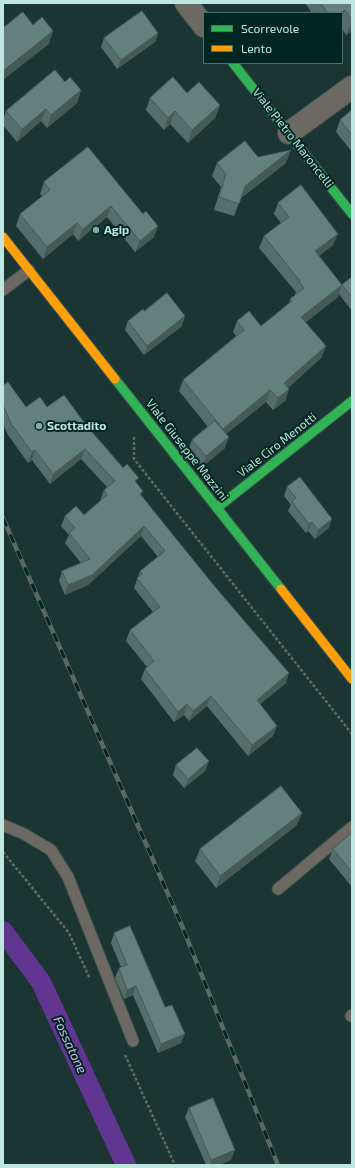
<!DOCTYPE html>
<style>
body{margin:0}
#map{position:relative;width:355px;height:1168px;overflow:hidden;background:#1a3532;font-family:"Exo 2",sans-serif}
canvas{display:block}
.frame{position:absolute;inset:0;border:4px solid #bde7df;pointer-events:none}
.legend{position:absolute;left:203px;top:12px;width:140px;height:52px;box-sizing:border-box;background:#002622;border:1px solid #4c736e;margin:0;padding:5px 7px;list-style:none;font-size:12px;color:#bde7df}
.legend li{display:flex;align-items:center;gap:8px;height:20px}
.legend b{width:20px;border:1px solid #4c736e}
</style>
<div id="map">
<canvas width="355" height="1168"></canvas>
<div class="frame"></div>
<ul class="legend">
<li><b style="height:5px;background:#30b455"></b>Scorrevole</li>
<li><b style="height:5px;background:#ff9f0a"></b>Lento</li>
</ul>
</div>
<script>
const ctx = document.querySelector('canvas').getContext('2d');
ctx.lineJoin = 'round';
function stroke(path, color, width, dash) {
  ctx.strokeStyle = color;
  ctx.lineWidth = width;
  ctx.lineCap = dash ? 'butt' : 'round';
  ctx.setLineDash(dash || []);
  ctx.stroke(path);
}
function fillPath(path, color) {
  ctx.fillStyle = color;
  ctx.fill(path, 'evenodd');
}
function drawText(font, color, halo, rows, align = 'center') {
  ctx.font = font + ' "Exo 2",sans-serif';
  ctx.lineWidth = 4;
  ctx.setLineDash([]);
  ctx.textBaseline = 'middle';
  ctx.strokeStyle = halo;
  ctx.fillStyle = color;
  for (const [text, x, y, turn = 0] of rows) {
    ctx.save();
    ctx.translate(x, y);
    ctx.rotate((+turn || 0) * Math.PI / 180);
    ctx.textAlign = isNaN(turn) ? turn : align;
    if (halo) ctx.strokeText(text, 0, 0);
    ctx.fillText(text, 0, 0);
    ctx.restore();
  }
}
stroke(new Path2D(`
 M3,931L41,982L126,1165`), '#613690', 20);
const lane = new Path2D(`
 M3,290L29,270
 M3,825L24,834L51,850L68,877L133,1041
 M278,889L352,827
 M351,1016L352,1015`);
const street = new Path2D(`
 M186,3L204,26
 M289,133L352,87`);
const fast = new Path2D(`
 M233,63L352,214
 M115,379L281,589
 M217,508L352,401`);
const slow = new Path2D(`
 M3,237L115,379
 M281,589L352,679`);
stroke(lane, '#3a5350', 13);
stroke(street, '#3a5350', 24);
stroke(fast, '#3a5350', 11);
stroke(slow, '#3a5350', 11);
stroke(new Path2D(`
 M134,437V459L352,734
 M3,852L69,933L90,979
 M125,1055L175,1165`), '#636965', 2.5, [3, 2]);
stroke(lane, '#6b6962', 11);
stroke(street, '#6b6962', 22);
stroke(fast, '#30b455', 9);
stroke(slow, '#ff9f0a', 9);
const rail = new Path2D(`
 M3,518L182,926L278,1165`);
stroke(rail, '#5c6864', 4.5);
stroke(rail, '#002622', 3, [9]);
fillPath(new Path2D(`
 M305,3H352V31L346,35L342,29V13H312Z
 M158,33L155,42L117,69L101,47L104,38Z
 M65,82L81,90L77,103L47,128L41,121L17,142L3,125V120L6,111Z
 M187,93L220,105L215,118L188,143L170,124L164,130L146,110L150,98Z
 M352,110V152L336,132L340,120Z
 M88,147L154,237L135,252L107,217L78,241L73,234L43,259L16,226L20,214L42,196L40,194L44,182Z
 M258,157L286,163L241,198L234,216L214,210L221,187L212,176L217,163Z
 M278,203L333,245L319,256L342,285L352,277V311L339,294L338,297L306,322L322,357L288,388L289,389L285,401L273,410L266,402L226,434L225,448L202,467L188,451L192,440L208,427L179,391L183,380L236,336L233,332L237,321L261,326L289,304L290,299L296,295L295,294L296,292L259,248L264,236L281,223L274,214Z
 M144,311L182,326L144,355L125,330L128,321Z
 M3,386L26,407H47L86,425L137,483L142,496L286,683L260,704L273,736L248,756L207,706L189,721L184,715L174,722L141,679L145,669L147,667L126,641L130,630L153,612L134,588L140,571L158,557L141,536L88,585L65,595L59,581L62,571L81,563L65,543L69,535L61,526L65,516L84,515L100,501L104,490L107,487L81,459L50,484L32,460L28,463L8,435L3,424Z
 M287,487L329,528L315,539L308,531L306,533L288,511L291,505L284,496Z
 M176,765L205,771L184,788L173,775Z
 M297,825L216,888L195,861L200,849Z
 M352,833V887L329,859L333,849Z
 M114,933L181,1043L158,1053L133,995L124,999L115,978L119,968L121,967L111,943Z
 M189,1108L231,1160L219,1165H206L185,1117Z`), '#556e6b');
fillPath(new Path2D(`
 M345,10L342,18V13H341Z
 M352,19V31L346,35L352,20Z
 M53,31L49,44L3,80V71Z
 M158,33L155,42L117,69L121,60Z
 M81,90L77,103L47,128L51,115Z
 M220,105L215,118L188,143L192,130Z
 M46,109L41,121L17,142L22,129Z
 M175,111L170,124L164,130L168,118Z
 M291,150L286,163L240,198L245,186Z
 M111,206L107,217L78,241L83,229Z
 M77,223L73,234L43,259L47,247Z
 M158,226L154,237L135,252L140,241Z
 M338,234L333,245L311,262L315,251Z
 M342,285L338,297L297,329L301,317Z
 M185,316L182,326L144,355L147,346Z
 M326,346L322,357L280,395L284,383Z
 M289,389L285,401L273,410L278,398Z
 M270,390L266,402L218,440L223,429Z
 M229,437L225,448L202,467L206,456Z
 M85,449L81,459L50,484L53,474Z
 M35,450L32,460L28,463L32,452Z
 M332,519L329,528L315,539L318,530Z
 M312,522L308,531L306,533L309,524Z
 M144,526L141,536L88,585L65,595L68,585Z
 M289,673L286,683L253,710L257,700Z
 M211,696L207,706L189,721L193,711Z
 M187,704L184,715L174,722L178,712Z
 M277,726L273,736L248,756L252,745Z
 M209,761L205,771L184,788L188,779Z
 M302,813L297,825L216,888L220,876Z
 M136,986L133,995L124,999L127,990Z
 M185,1034L181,1043L158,1053L161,1044Z
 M235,1150L231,1160L219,1165H210L211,1160Z`), '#455a57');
const building = new Path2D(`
 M321,3H352V20L345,10L341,13H328Z
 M142,11L158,33L121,60L104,38Z
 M23,12L33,25L42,17L53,31L3,71V28Z
 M55,70L65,82L70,77L81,90L51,115L46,109L22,129L6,111Z
 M173,77L187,93L199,82L220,105L192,130L175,111L168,118L150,98Z
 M352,110V135L340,120Z
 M245,141L258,157L291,150L245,186L239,204L219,197L226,174L217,163Z
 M88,147L143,214L146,211L158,226L140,241L111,206L83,229L77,223L47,247L20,214L50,190L44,182Z
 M301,185L338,234L315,251L342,285L301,317L326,346L284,383L289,389L278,398L270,390L223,429L183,380L244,330L237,321L249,311L261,326L292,301L290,299L304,288L299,282L300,281L264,236L289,217L278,203Z
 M352,277V297L342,285Z
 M167,293L185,316L147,346L128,321L143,309L144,311Z
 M8,382L26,407L40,397L47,407L64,395L86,425L123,468L127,464L139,478L135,481L143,491L140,494L216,588L289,673L257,700L277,726L252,745L211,696L193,711L187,704L178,712L145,669L154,661L130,630L160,607L137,578L142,574L140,571L165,551L144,526L92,575L68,585L62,571L90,559L69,533L75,528L65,516L76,506L84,515L107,495L104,490L115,481L85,449L53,474L35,450L32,452L12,425L3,405V386Z
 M215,421L229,437L206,456L192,440Z
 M300,477L332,519L318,530L312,522L309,524L292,502L296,498L287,487Z
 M197,748L209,761L188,779L176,765Z
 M281,786L302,813L220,876L200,849Z
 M352,833V872L333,849Z
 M130,926L165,1007L172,1005L185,1034L161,1044L136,986L127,990L119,968L127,965L114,933Z
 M213,1098L235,1150L211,1160L189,1108Z`);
fillPath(building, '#63807c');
stroke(building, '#455a57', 1);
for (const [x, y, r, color] of [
 [96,230,4,"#84a9a2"],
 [39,426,4,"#84a9a2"]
]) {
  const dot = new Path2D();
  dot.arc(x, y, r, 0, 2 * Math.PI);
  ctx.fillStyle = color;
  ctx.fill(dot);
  stroke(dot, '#002622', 1.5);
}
drawText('12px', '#bde7df', '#002622', [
 ["Viale Pietro Maroncelli",293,138,52],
 ["Viale Ciro Menotti",277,445,-38],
 ["Viale Giuseppe Mazzini",187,450,52]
]);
drawText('bold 12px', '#bde7df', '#002622', [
 ["Agip",104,230],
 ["Scottadito",47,426]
], 'left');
drawText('italic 13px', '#d2bdf0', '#002622', [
 ["Fossatone",70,1045,65]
]);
</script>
